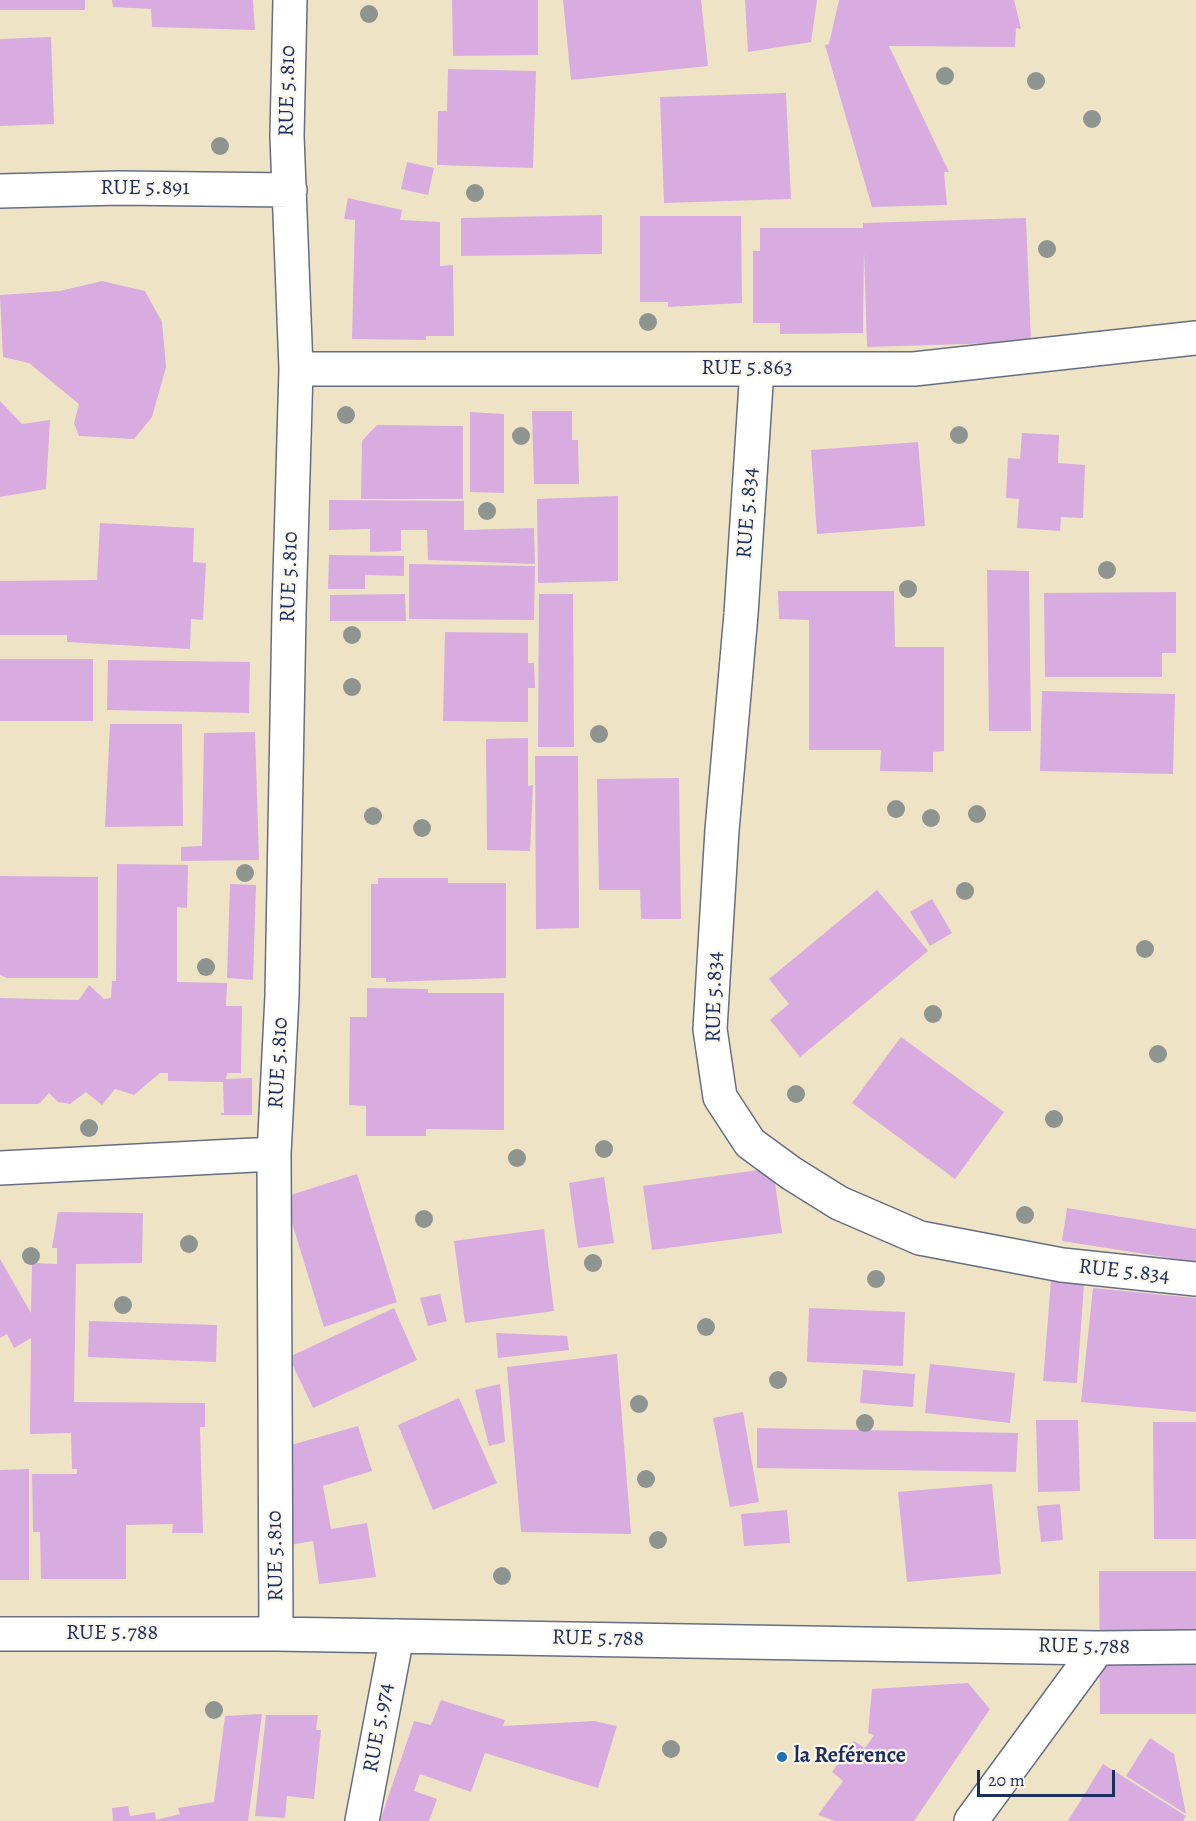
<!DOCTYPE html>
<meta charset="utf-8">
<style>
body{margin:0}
#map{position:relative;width:1196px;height:1821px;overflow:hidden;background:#efe3c5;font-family:Alegreya,serif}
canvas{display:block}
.scale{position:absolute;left:977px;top:1770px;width:138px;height:27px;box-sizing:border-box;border:3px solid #1b2f5e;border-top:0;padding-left:8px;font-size:18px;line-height:21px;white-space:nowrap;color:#1b2f5e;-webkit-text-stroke:4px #fbf7ec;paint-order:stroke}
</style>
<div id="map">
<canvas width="1196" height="1821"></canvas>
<div class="scale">20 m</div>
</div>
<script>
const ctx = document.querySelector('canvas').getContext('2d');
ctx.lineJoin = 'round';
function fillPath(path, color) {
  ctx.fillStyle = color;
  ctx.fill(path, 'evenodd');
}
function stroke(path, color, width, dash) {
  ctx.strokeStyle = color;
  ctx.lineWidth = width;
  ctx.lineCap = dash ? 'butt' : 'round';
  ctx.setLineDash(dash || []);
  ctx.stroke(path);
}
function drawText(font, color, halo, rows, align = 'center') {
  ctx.font = font + ' Alegreya,serif';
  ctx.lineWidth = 4.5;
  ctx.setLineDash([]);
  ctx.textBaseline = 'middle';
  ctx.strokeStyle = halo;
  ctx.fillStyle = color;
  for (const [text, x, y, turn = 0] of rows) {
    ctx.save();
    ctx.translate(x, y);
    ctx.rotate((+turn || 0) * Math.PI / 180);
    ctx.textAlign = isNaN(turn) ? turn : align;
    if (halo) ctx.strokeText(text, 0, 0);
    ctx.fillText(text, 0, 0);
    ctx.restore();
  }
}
fillPath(new Path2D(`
 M0,0H85V10H0Z
 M112,0H253L255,30L152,27L151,9L113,7Z
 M452,0H538V55L453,56Z
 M563,0H701L708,66L571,80Z
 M745,0H817L811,42L748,52Z
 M839,0H1014L1021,29L1016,28L1015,47L889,46L949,172H944L947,205L872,207L825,45L829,44Z
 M51,37L54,124L0,126V39Z
 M448,69L536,71L533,168L437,165L438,111H447Z
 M786,93L791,199L664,203L660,97Z
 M407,162L434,168L428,195L401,189Z
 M348,198L402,210L400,220L440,222V266L453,265L454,336H426V340L352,339L355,220L344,219Z
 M602,215V254L461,256V218Z
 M640,216H741L742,303L668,307V302H640Z
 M1026,218L1031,342L867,347L864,251L863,333L780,334V323H753V251H760V228H863V223Z
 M102,281L145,291L162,322L166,367L152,417L134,439L79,436L74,423L79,404L29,363L3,357L0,295L60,291Z
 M0,401L22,424L50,420L46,489L0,497Z
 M532,411H572V440H578L579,484H534Z
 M470,412L504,414V493L470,492Z
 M377,425L463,426V499H361L362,441Z
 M1022,433L1059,435L1058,463L1085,465L1083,518L1061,517L1060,531L1017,528L1019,499L1006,498L1008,458L1020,459Z
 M918,442L925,526L817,534L811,450Z
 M618,496V581L538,583L537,499Z
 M329,500L464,501V530L534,528L535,564L428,560L427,530H401V551L370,552V529L329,530Z
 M100,523L194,528L193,562L206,563L203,620L191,619L190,649L67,642V635H0V581L97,580Z
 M329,555L404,556V576L365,575V589H328Z
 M409,564L535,566L534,620L409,619Z
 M987,570L1029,571L1031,731H989Z
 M778,591H894L895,647H944V751L933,752V772L880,771L881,750H809V620L779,619Z
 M1176,592V653H1162V677H1045L1044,593Z
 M405,594L406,621H330V595Z
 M539,594H573L574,747H538Z
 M445,632L528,633V663H534L535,688H528V722L443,721Z
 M0,659H93V721H0Z
 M108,660L250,662L249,713L107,710Z
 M1042,691L1175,694L1173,774L1040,771Z
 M110,724H182L183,826L105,827Z
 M255,732L259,860L181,861V847L202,846L204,733Z
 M528,738V786L533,785L530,851L487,850L486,739Z
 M535,756H578L579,928L536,929Z
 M679,778L681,919H641L640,890H599L597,779Z
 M117,864L188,865L187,908L177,907V982L227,983L226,1006H242L241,1073H227L226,1079L252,1078V1115H221V1113H224L223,1082L168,1081V1073H160L134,1095L115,1089L102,1105L86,1092L70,1104L58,1102L49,1093L39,1104H0V998L79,1000L89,985L104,999L111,998L112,981H116Z
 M0,876L98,877V978H7L0,975Z
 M378,878H448V883H506V978L386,982V978H371V884H378Z
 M230,884L256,885L253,980L227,978Z
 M877,890L928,951L800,1057L770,1020L789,1004L769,979Z
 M932,899L952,933L930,946L910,912Z
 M367,988L428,989V993H504V1130L426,1129V1136H366V1106L349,1105L350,1017H367Z
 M901,1037L1004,1112L955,1179L852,1103Z
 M773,1168L782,1233L652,1250L643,1186Z
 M357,1174L397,1302L324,1327L284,1197Z
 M604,1177L614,1243L578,1248L569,1183Z
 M1067,1208L1196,1229V1262L1062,1241Z
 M58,1212L143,1213L142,1263L76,1264L74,1402L205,1403V1427H200L203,1533H172L173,1524L126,1525V1579H41L40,1532H33L32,1474H77V1469H72L71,1433L30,1434L31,1338L14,1348L7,1334L0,1338V1259L31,1313L32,1263L57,1264V1248H52Z
 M544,1229L554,1311L465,1323L454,1241Z
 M1051,1281L1084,1284L1077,1383L1043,1381Z
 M1093,1288L1196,1298V1412L1081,1402Z
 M440,1294L447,1321L428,1326L420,1298Z
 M394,1308L417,1360L313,1408L289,1357Z
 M809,1308L905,1312L903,1366L807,1362Z
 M89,1321L217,1325L216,1362L88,1357Z
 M496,1333L567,1336L569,1350L498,1358Z
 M617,1354L631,1534L521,1532L507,1367Z
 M930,1364L1015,1373L1010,1423L925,1413Z
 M863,1370L915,1374L913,1407L860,1403Z
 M500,1384L505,1442L489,1446L475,1390Z
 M459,1398L497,1483L433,1510L398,1425Z
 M743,1412L759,1502L730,1507L713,1418Z
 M1036,1420H1078L1080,1491L1038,1492Z
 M1153,1422H1196V1539H1154Z
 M358,1426L372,1471L323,1486L331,1529L367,1523L376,1577L319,1584L313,1541L290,1545L277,1449Z
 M757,1428L1018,1433L1016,1472L757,1468Z
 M29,1469V1580H0V1470Z
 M992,1484L1001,1574L907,1582L898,1492Z
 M1060,1504L1063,1540L1041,1542L1037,1506Z
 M787,1510L790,1543L744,1546L741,1514Z
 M1099,1571H1196V1714H1100Z
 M968,1683L990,1709L914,1821H835L818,1815L843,1781L832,1772L854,1741L865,1748L874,1735L868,1733L872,1689Z
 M441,1700L505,1720L503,1726L594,1721L617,1726L598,1788L485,1753L471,1792L420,1774L414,1791L437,1799L429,1821H380L414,1721L431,1725Z
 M262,1714L248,1821H113L112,1808L128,1806L130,1816L155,1812L156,1820L180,1814L178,1808L214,1802L225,1716Z
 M266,1715H318L316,1730H321L314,1799L287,1796L285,1818L255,1816Z
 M1150,1738L1174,1754L1186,1814L1126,1776Z
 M1103,1764L1186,1816L1183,1821H1068Z`), '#d8ace1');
const minor = new Path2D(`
 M0,191L119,188L290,190
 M296,369H914L1196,338
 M757,369L741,614L722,830L710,1029L720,1097L750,1143L791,1173L839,1203L920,1238L1062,1265L1196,1279
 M274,1154L276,1634
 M0,1168L274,1154L282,996L289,612L296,369L287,136L290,0
 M0,1634H276L1098,1648L1196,1647
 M362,1821L397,1636
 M971,1821L1098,1648`);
stroke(minor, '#656e82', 36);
stroke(minor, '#fff', 33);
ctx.fillStyle = '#8e9590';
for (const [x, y] of [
 [369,14],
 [945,76],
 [1036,81],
 [1092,119],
 [220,146],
 [475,193],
 [1047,249],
 [648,322],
 [346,415],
 [959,435],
 [521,436],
 [487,511],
 [1107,570],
 [908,589],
 [352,635],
 [352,687],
 [599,734],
 [896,809],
 [977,814],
 [373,816],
 [931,818],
 [422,828],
 [245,873],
 [965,891],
 [1145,949],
 [206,967],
 [933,1014],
 [1158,1054],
 [796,1094],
 [1054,1119],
 [89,1128],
 [604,1149],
 [517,1158],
 [1025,1215],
 [424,1219],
 [189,1244],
 [31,1256],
 [593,1263],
 [876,1279],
 [123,1305],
 [706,1327],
 [778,1380],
 [639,1404],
 [865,1423],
 [646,1479],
 [658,1540],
 [502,1576],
 [214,1710],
 [671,1749]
]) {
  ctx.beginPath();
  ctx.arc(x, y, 9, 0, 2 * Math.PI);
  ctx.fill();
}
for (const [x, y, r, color] of [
 [782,1757,6,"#1f6fb2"]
]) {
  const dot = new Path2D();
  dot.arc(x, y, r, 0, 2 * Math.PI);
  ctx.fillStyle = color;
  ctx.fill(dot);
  stroke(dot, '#fbf7ec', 2);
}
drawText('22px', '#1b2f5e', '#fbf7ec', [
 ["RUE 5.810",288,91,-89],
 ["RUE 5.891",145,189],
 ["RUE 5.863",747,369],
 ["RUE 5.834",748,513,-86],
 ["RUE 5.810",290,577,-88],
 ["RUE 5.834",715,997,-89],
 ["RUE 5.810",279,1063,-87],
 ["RUE 5.834",1124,1272,6],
 ["RUE 5.810",276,1556,-91],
 ["RUE 5.788",112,1634],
 ["RUE 5.788",598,1639,1],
 ["RUE 5.788",1084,1647,1],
 ["RUE 5.974",379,1728,-80]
]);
drawText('bold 22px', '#1b2f5e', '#fbf7ec', [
 ["la Reférence",794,1757]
], 'left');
</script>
